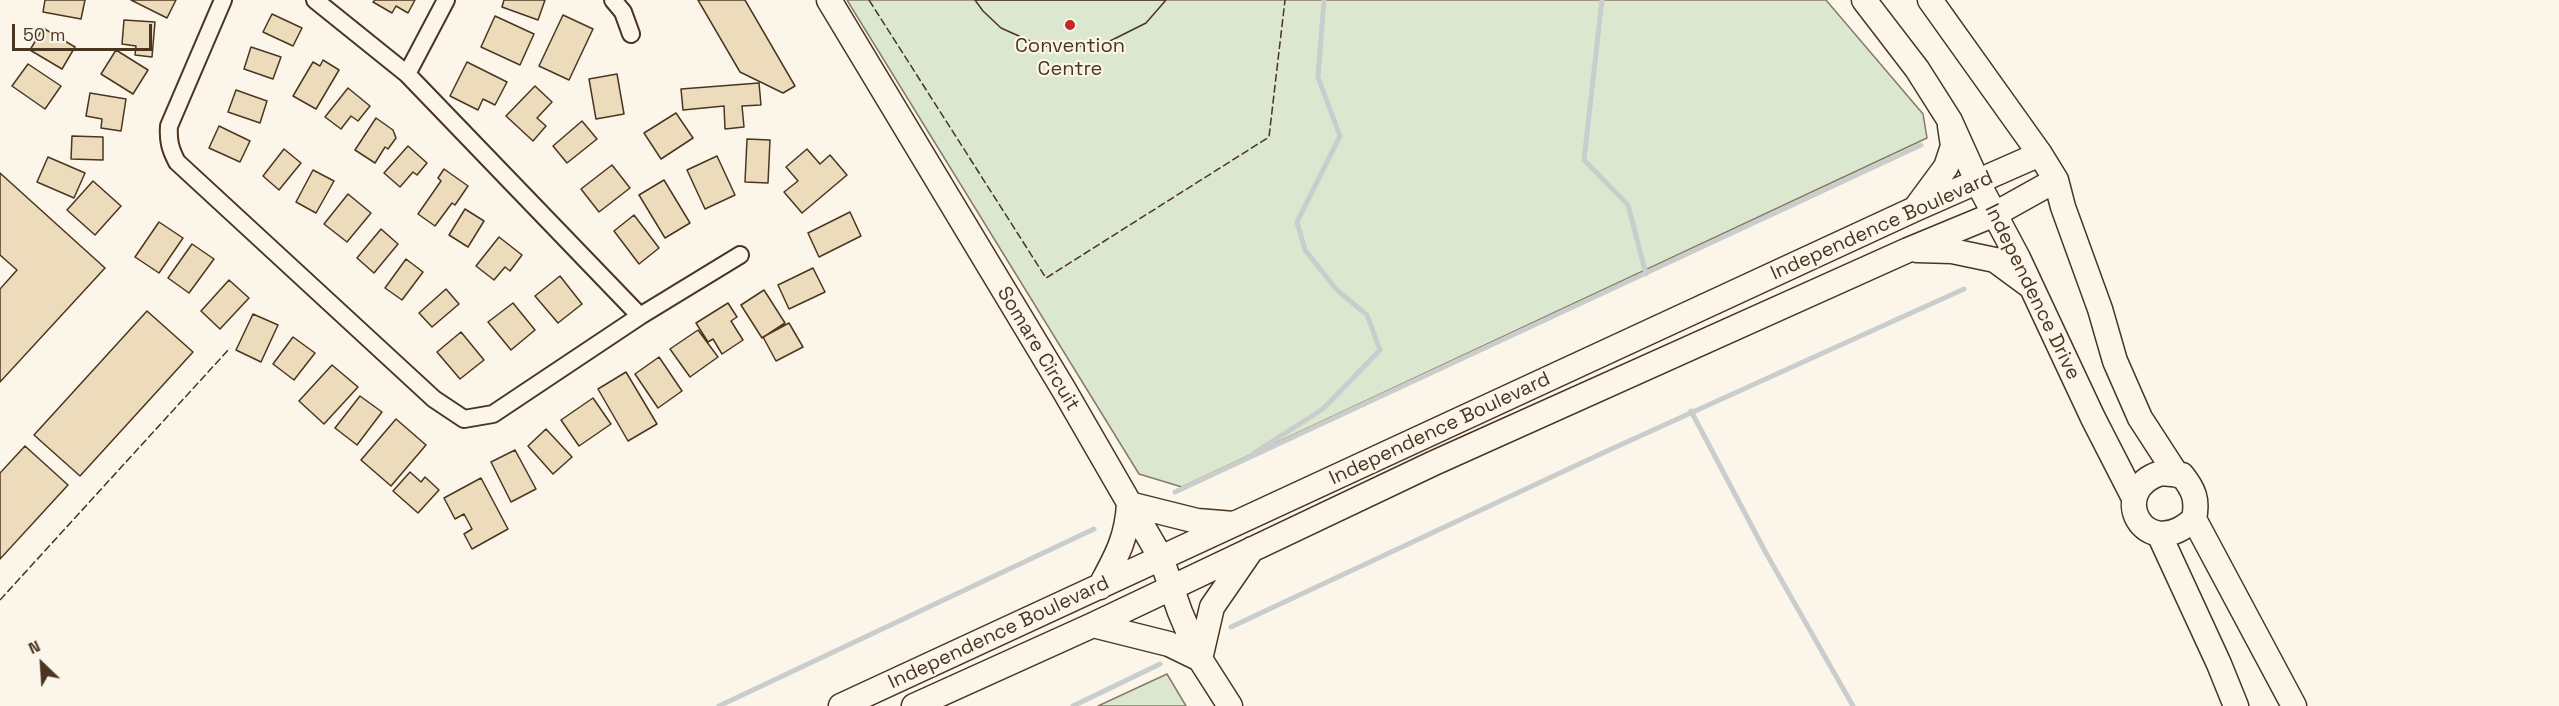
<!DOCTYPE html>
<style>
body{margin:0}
#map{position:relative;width:2559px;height:706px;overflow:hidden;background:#fbf6e9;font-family:"Space Grotesk",sans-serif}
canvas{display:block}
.north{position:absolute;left:12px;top:634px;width:60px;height:60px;-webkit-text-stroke:4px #fbf6e9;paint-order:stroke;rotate:335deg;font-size:16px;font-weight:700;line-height:24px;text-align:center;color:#4a3520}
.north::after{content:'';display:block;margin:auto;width:21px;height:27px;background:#4a3520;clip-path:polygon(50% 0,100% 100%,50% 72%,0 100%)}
.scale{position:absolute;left:12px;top:24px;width:140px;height:27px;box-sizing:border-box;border:3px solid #4a3520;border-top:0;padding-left:8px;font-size:18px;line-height:21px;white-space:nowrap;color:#4a3520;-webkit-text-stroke:4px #fbf6e9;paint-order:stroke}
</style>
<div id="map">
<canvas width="2559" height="706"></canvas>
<div class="north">N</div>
<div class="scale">50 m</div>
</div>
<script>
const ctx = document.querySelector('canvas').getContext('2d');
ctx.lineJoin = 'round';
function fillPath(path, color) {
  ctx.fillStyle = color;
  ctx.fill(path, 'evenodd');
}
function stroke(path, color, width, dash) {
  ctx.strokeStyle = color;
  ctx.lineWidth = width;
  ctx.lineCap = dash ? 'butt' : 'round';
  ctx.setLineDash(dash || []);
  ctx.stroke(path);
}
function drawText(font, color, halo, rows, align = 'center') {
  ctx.font = font + ' "Space Grotesk",sans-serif';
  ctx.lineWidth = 4.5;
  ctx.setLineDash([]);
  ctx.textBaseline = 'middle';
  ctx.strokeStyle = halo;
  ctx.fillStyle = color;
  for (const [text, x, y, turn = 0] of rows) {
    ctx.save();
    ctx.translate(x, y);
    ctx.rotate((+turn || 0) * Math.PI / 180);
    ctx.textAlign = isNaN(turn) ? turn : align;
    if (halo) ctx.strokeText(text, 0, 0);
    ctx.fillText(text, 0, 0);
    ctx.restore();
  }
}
const green = new Path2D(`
 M847,0H1826L1923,114L1927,138L1182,487L1139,474Z
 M1167,674L1186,706H1098Z`);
fillPath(green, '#dce7d0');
stroke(green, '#887966', 1.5);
stroke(new Path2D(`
 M1602,0L1584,160L1628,205L1646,274
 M1691,411L1766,553L1853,706
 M1254,453L1323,409L1380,350L1367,315L1337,290L1305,250L1297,222L1340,136L1318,77L1324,0
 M1175,492L1921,145
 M1231,627L1607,451L1964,289
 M719,706L1094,529
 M1073,706L1160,664`), '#c9cecd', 5);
const building = new Path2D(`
 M45,0H85L81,19L43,12Z
 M131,0H176L167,18Z
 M375,0H415L408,13L396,6L392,13L373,2Z
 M504,0H545L538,20L502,7Z
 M698,0H745L795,86L783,93L740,72Z
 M975,0H1166L1146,23L1104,44L1059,48L1039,45L1001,28L983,11Z
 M975,0H1166L1146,23L1104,44L1059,48L1039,45L1001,28L983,11Z
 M272,14L302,28L293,46L263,32Z
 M563,15L593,29L569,80L539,66Z
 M495,16L534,34L520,65L481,47Z
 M124,20L155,22L152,57L135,55L136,46L122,44Z
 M43,28L75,47L62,69L30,50Z
 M251,47L281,57L273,79L244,69Z
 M116,50L148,70L133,94L101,74Z
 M323,60L339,70L316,109L293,96L313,62L320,66Z
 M467,62L507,82L495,105L483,99L478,110L450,96Z
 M28,64L61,86L45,109L12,86Z
 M617,74L624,114L596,119L589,79Z
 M759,83L761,105L742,106L744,127L725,129L724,106L683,110L681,89Z
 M535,86L552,102L537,118L546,126L533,141L506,116Z
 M348,88L370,106L358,121L351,116L341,129L325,117Z
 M236,90L267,101L260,123L228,112Z
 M90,93L126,99L121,131L101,128L102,119L86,116Z
 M676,113L693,138L661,159L644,133Z
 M376,118L393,130L396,138L388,149L385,147L375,163L355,150Z
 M582,121L597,139L567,163L553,146Z
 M219,126L250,141L240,162L209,148Z
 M72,136L103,137V160L71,159Z
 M747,139L770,140L768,183L745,182Z
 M408,146L427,163L417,175L413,172L400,187L384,173Z
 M284,149L301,163L279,190L263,176Z
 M807,149L820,164L830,155L847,175L802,213L784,192L798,181L786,167Z
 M717,156L735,195L705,209L687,170Z
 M48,157L85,173L74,198L37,182Z
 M612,165L630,188L599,212L581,189Z
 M444,169L468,186L455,205L452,203L435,226L418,214L441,181L438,178Z
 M313,170L334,181L316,213L296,202Z
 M0,173L105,268L0,382V289L17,270L0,255Z
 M664,180L690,223L665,238L639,195Z
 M93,181L121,206L95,235L67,210Z
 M348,194L371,213L347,242L324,224Z
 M465,209L484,221L468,247L449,235Z
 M850,212L861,236L819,257L808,233Z
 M634,215L659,248L639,264L614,231Z
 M159,222L183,238L159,273L135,257Z
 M381,229L398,244L374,273L357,258Z
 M499,237L522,255L510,271L505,267L494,280L476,266Z
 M192,244L214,259L189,293L168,278Z
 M406,259L423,272L402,300L385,288Z
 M813,268L825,292L789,309L778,285Z
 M560,276L582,304L558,323L535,296Z
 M229,280L249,298L220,329L201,311Z
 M446,289L459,304L432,327L419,313Z
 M764,290L785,323L762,338L741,305Z
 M513,303L535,330L511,350L488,322Z
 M728,303L737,317L731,321L743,340L722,354L713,339L708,342L696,323Z
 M147,311L193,352L80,476L34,435Z
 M253,314L278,325L261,362L236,350Z
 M789,323L803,347L776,361L763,337Z
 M698,330L718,357L690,377L670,349Z
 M461,332L484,360L460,379L437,352Z
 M293,337L315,353L294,380L273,364Z
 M659,357L682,391L658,408L635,374Z
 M332,365L358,387L324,424L299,401Z
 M626,372L657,424L628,441L598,389Z
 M360,396L382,412L357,445L335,428Z
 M593,398L611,424L579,446L561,420Z
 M396,419L426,445L391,486L361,460Z
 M546,429L572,457L553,474L528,446Z
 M25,446L68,485L0,559V473Z
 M515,450L536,489L511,502L491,462Z
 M410,472L421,482L425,477L439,490L418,513L393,491Z
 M481,478L508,529L472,549L464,534L472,529L464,514L455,519L444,498Z`);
fillPath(building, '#ecdcbc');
stroke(building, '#4a3520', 1.5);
const street = new Path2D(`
 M223,0L169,126C168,140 170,149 177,162L434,399L464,419L493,414L640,316L740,255
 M315,0L407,74
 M446,0L407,74L640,316
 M613,0L623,12L631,34`);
const secondary = new Path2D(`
 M829,0L1064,390L1161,558L1180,612L1200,659L1230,706
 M1864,0L1917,69L1950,121L1978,183L2018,258L2093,418L2134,498
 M1930,0L2040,154L2056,180L2063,207L2100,309L2115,361L2140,418L2177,475
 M1915,209L1946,167L1953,146L1950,126
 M1917,250L1952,251L1995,260L2029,285
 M2161,473L2182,475C2194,490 2198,500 2194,519C2144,565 2106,490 2161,473Z
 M1129,504L1197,521L1234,524
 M2194,519L2294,706
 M2159,534L2219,664L2236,706
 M1100,587C1116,557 1127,539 1129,504
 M1093,625L1169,644L1200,659
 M1200,659L1212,607L1252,549
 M841,706L1915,209L2040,154
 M914,706L1093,625L1434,463L1908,250L1995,214L2056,180`);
stroke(street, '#4a3520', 20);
stroke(secondary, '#4a3520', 27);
stroke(street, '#fbf6e9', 16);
stroke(secondary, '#fbf6e9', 24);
stroke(new Path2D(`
 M869,0L1046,278L1269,137L1285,0
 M0,600L230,348`), '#4a3520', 1.5, [8, 3]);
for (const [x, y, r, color] of [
 [1070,25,6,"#c62828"]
]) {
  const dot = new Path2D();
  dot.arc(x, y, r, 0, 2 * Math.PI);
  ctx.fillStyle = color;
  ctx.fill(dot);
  stroke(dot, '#fbf6e9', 2);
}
drawText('20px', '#4a3520', '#fbf6e9', [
 ["Convention",1070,47],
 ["Centre",1070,70]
]);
drawText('20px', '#4a3520', '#fbf6e9', [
 ["Independence Boulevard",1882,226,-24],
 ["Independence Drive",2032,292,64],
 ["Somare Circuit",1038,349,59],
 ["Independence Boulevard",1440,429,-25],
 ["Independence Boulevard",999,633,-25]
]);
</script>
